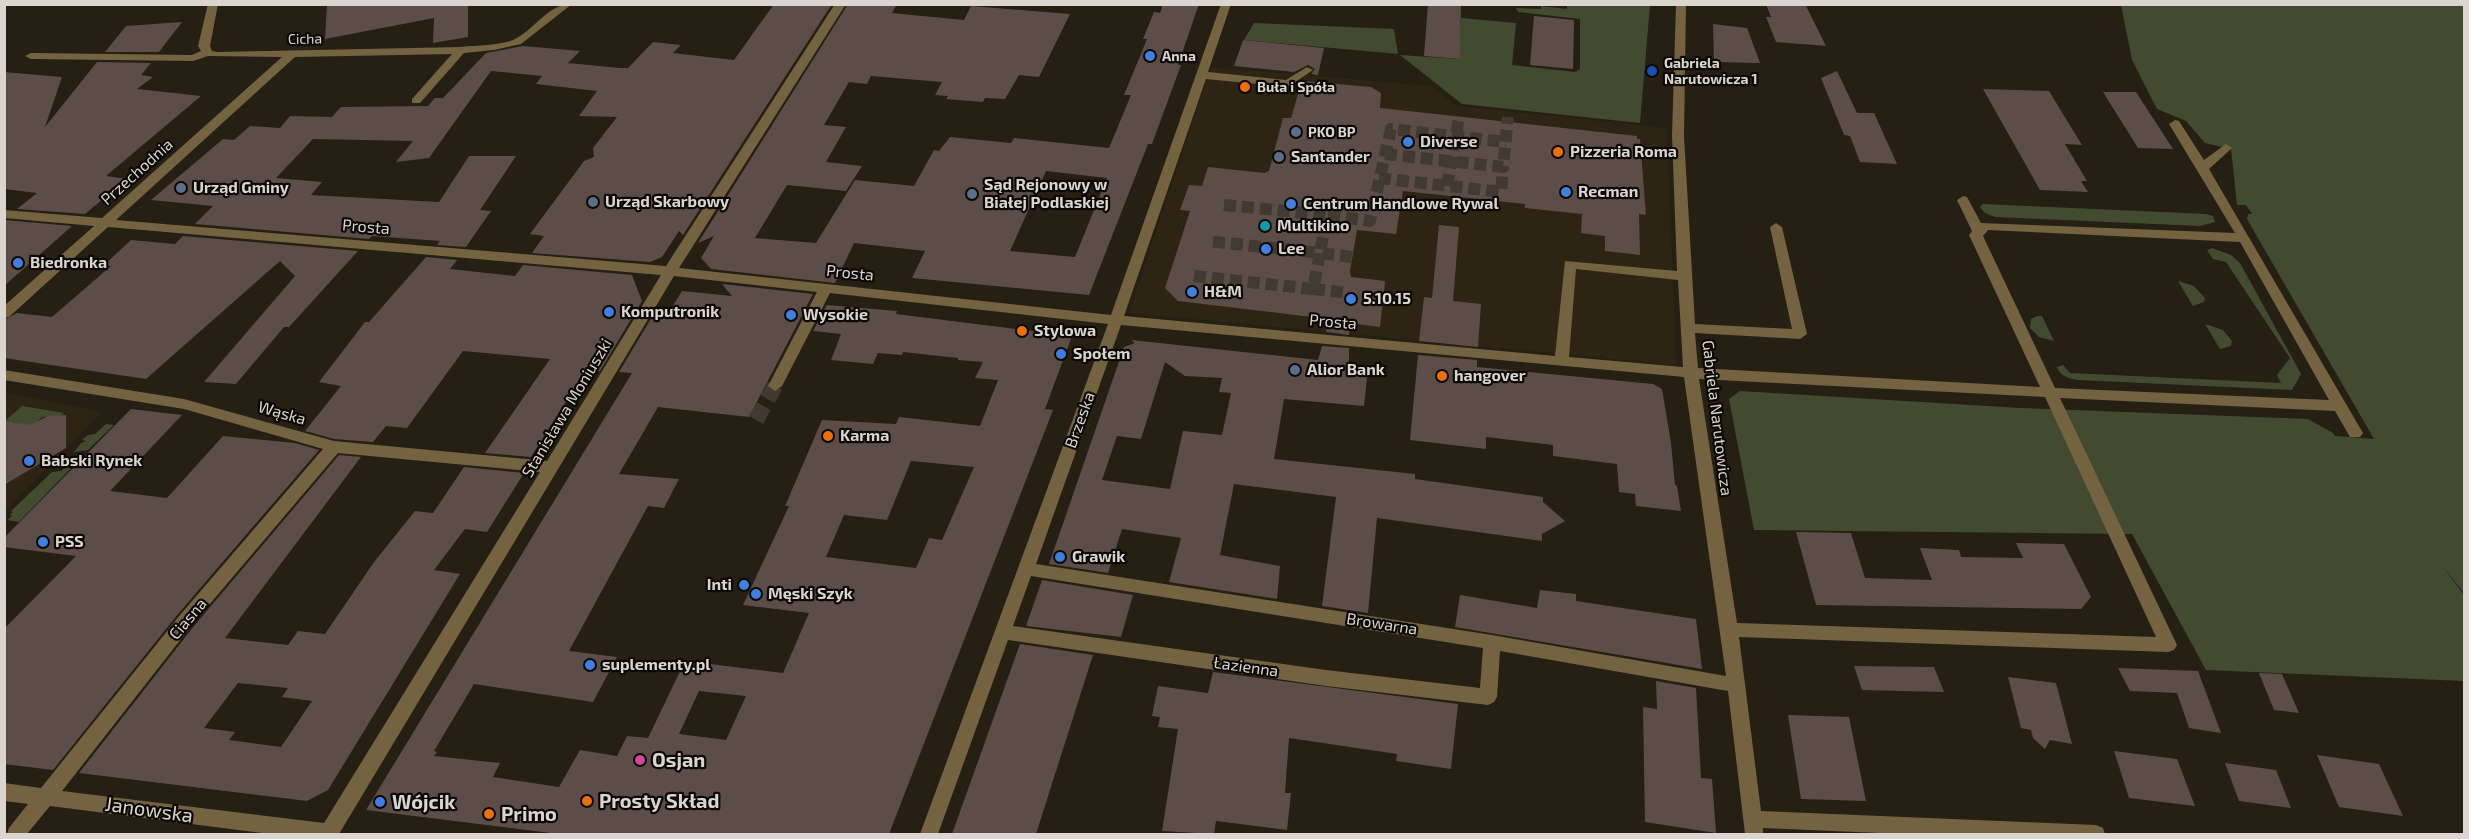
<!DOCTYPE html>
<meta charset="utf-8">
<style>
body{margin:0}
#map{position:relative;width:2469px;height:839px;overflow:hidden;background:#251f14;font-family:"Exo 2",sans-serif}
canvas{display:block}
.frame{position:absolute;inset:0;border:6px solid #dad6cf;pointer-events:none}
</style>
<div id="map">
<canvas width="2469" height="839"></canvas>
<div class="frame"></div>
</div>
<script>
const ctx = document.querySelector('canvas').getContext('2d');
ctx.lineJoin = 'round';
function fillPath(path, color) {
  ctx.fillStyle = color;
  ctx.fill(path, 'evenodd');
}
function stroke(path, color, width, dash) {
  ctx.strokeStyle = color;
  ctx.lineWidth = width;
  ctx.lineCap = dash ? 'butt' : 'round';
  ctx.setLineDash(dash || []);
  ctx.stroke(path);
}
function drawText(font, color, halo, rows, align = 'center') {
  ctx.font = font + ' "Exo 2",sans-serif';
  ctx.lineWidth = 4.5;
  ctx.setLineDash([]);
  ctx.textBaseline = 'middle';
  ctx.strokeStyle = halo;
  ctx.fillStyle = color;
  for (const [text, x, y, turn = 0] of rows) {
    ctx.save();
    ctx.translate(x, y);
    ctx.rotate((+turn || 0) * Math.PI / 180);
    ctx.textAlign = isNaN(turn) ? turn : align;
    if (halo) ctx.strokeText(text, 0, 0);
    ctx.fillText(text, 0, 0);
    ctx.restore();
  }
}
fillPath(new Path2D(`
 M1211,67L1431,86L1457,106L1667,128L1676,365L1129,313Z
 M5,392L102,412L5,511Z`), '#2d2413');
fillPath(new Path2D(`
 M1567,5H1650L1640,123L1462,104L1400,55L1459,59L1461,18L1516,23L1512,65L1575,72L1580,69V19L1518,12L1516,8L1541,9V6L1567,9Z
 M2121,5H2464V593L2441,564L2464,595V681L2206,670L2132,534L1754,530L1729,399L1740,391L2021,408L2308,419L2333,433L2335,436L2374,439L2247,219L2248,214H2252L2246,205H2237L2231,149L2205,143L2186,121L2157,109L2132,60Z
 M1254,23L1394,29L1398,54L1244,40Z
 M1983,204L2206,214L2213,216L2215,222L2200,226L1995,217L1985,213L1980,207Z
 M2212,248L2231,255L2240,263L2301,374L2292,390L2078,380C2069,379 2060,376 2057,367L2063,365L2070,373L2281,383L2277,375L2290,358L2226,262L2213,259L2207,250Z
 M2178,281L2194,286L2205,298L2204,302L2193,306Z
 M2037,316H2042L2054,341L2039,337L2030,328L2031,319Z
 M2205,324L2223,330L2232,341L2231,346L2220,349Z
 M22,406L64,413L60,416L42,417L31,428L17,423L5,421Z
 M106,424L114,425L88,450L74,452L81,443L86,441L82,440L88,435L95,434Z
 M72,463H76L19,522L7,520L12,516L10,515L13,512L11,511L52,472L61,471Z`), '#424b30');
fillPath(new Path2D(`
 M327,4H468V37L433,43L434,18L325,39Z
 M774,4H832L683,235L679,231L662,257L650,262L532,253L544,236L530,234L584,161L594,157L593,148L617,117L579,116L597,91L536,84L542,76L491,71L429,158L396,162L413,141L313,139L276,178L322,182L311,195L439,202L469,156H516L480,210L491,211L466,247L437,245L440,241L372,236L369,239L195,224L213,206L151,200L223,139L234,140L250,126L280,128L290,116L332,117L341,107L428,106L435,98H443L486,53L523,46L580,51L568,63L620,68H628L653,42L681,45L673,53L734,60Z
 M848,4H897L892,13L964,20L971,6L1070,14L1039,77L1019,75L1005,99L985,98L983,102L946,99L948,96L935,95L942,82L871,76L867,84L849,82L824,125L846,127L826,162L862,166L846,191L787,185L755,238L816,243L855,180L914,186L934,150L939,151L950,137L1011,143L1014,138L1109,148L1131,95H1124L1147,39H1143L1154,12L1160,13L1163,4H1199L1178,65H1181L1152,144H1148L1089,295L912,278L925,251L854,243L835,283L711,269L701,258L714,236L698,243ZM1046,171L1107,178L1075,257L1010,251Z
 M1428,4H1461L1460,59L1424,56Z
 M1766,4L1806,6L1826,46L1776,42L1766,17H1771Z
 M1534,16L1574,20L1573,69L1530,65Z
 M182,22L159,52H105L126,26Z
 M1713,24L1747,28L1760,63L1714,62Z
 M1243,40L1324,48L1318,75L1311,74L1315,69L1308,65L1294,72L1234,66Z
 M97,62L151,63L141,75L153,77L137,89L201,96L106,176L127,179L85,214L17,209L37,193L4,189V72L62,77L45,127Z
 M1837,71L1857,113H1874L1897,164L1860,162L1850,136L1844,135L1821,78Z
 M1302,81L1371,87L1381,93L1380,108L1637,136V139H1640L1646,215L1639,214L1640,255L1605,251V236L1581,233L1582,214L1525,208V204L1403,191L1396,234L1357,230L1350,271L1351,277L1385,281L1380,327L1350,323L1349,335L1326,332L1329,319L1178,301L1165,288L1190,211L1180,210L1189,185L1202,186L1208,167L1265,173L1269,171L1283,118H1291Z
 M1983,89L2049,91L2082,145L2065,144L2087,181H2081L2088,192L2040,190Z
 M2103,92H2136L2173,149L2138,148Z
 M4,220L72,226L4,286Z
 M1439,225L1459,227L1453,301L1481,304L1478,347L1419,341L1424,297L1432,298Z
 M183,236L358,251L289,327H284L236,384L204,382L295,276L280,261L146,379L4,358V320L17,313L52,317L111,266H103L131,240L175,244Z
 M426,257L457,260L450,269L515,276L523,265L632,275L642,301L600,371L586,370L531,457L485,453L550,359L463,351L407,428L386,426L373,442L334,439L305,431L341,386L319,382L365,322H369Z
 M722,284L813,294L749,417L658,407L619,474L679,479L664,508L648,506L569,651L617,657L593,702L474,684L434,751L437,752L434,756L500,763L493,777L559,787L580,750L617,756L627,736L648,738L685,661L783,673L809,613L743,605L789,506H785L822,420L896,424L899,417L980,426L998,380L975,378L983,362L958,360V358L903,352L902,355L878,353L873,364L831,360L841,334L813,331L827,305L897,311L896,314L1072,336L1045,409L1053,410L889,834H559L366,810L632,373L619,372L658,307L671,309L682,291L732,296ZM911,461L974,467L942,540L929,538L916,568L826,557L844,515L887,520ZM699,691L746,696L726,740L679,734Z
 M1131,340L1318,360L1322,346L1349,348V366L1368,368L1364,406L1284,399L1274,459L1415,474V479L1543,497V502L1565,521L1542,534V541L1377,518L1368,613L1322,606L1336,497L1234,484L1220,555L1280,566L1277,599L1169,582L1181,538L1122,529L1108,573L1049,564L1124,347L1135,343ZM1165,362L1185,376L1222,378L1219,392L1231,393L1222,435L1183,431L1170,489L1102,480L1117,436L1141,439Z
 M1418,355L1477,360V367L1653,384L1662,389L1671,443L1675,485L1677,486L1681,511L1636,506L1635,494L1619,492L1617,464L1553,456V445L1486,437V449L1410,440Z
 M131,409L182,415L110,491L167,498L223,436L295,443L319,450L178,614L53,770L4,764V629L76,556L4,547V538Z
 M66,415V448L4,485V421L30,425L48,416Z
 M339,455L361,457L225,638L288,645L298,631L325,634L374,562L415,511L433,513L464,467L524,473L487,532L465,529L434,570L460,574L328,790L307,801L79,773L194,626ZM238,683L288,688L282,697L312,701L281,747L229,740L235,732L204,728Z
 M1796,532L1851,533L1865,578L1932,580L1920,548L1959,550L1961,557L2023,558L2016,543L2064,544L2091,597L2081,609L1816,605Z
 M1042,580L1133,595L1121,637L1026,626Z
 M1540,590L1576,594V601L1696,619L1702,669L1455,627L1460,595L1537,608Z
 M1020,644L1093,655L1036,834H952Z
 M1854,666L1934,667L1944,692L1862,690Z
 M2118,668L2198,671L2221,733L2189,728L2177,693L2130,691Z
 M1213,672L1458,704L1451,769L1396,761L1397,754L1289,738L1285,793H1291L1287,830L1216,821L1214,834L1162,831L1178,729L1158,727L1160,717L1152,716L1158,686L1208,693Z
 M2259,673L2282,674L2299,713L2274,710Z
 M2008,677L2056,683L2072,744L2050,740L2045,749L2033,738L2031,730L2021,728Z
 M1656,681L1696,688L1701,778L1712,779L1716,833L1645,822L1643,707L1657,709Z
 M1788,715L1849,717L1866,801L1801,799Z
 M2114,751L2177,759L2195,806L2129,798Z
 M2317,755L2379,764L2403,816L2339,807Z
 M2225,763L2276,770L2291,808L2239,801Z`), '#5d4d49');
stroke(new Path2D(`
 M1385,154L1503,167L1508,117
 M1379,178L1501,192L1503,167
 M1447,186L1459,117
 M1224,205L1327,215
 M1352,257L1320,253L1327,215L1370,221L1391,129L1506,142
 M1194,276L1313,289L1320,253L1207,241
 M1313,289L1348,293`), '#403a30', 12, [12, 6]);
stroke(new Path2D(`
 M756,420L775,386`), '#403a30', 16, [16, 8]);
fillPath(new Path2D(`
 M208,4H218L210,46L212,51L217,52L461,47C477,45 497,46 513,40C535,30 547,4 572,4L521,44L494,50L464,53L420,103H412V99L452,54L295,57L116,220L666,266L835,4H846L679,268L1111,315L1221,4H1231L1208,72L1286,80L1307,67L1313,70L1288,87L1206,79L1124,316L1555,356L1565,261L1677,271L1672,136L1676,4H1686L1684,136L1695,324L1792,329L1770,227L1776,223L1782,227L1807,334L1800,339L1695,333L1698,368L2040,387L1969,235L1972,231L1957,200L1963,196L1967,197L1981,223L2235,233L2169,124L2175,120L2179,121L2204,160L2226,144L2232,148L2209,169L2363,433L2360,437H2350L2335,411L2060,398L2177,645L2174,650L2168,652L1739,637L1761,811L2096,825L2103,828L2105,834H1903L1763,828V834H1745L1728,691L1500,651L1497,697L1494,702L1488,705L1326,686L1008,640L938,834H920L1108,324L830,293L782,386L775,391L768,386L817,292L674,276L339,834H270L50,806L27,834H7L9,828L28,804L4,801V783L41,788L180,615L323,449L184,409L4,380V370L184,399L334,441L547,461L661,275L108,227L9,317L4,318V306L94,226L4,218V210L102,218L282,57L208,56L193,61L31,59L25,56L31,53L192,55L201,51L198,46ZM1988,230L2240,242L2329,400L2055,388L1983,236ZM1576,269L1678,280L1683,367L1569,357ZM1121,325L1684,377L1726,676L1492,635L1036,564ZM1699,379L2045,397L2156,637L1737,623ZM338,453L540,472L324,823L62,791L192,625ZM1031,576L1483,648L1480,688L1326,670L1013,626Z`), '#736341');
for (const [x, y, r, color] of [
 [1150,56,6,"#3f7fe0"],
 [1652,71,6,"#1a4fb4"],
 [1245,87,6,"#e8710a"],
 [1296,132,6,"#5c6f8a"],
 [1408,142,6,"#3f7fe0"],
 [1558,152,6,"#e8710a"],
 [1279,157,6,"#5c6f8a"],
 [181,188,6,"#5c6f8a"],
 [1566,192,6,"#3f7fe0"],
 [972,194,6,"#5c6f8a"],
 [593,202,6,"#5c6f8a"],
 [1291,204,6,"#3f7fe0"],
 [1265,226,6,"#0f9aa8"],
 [1266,249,6,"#3f7fe0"],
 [18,263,6,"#3f7fe0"],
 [1192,292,6,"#3f7fe0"],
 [1351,299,6,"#3f7fe0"],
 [609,312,6,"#3f7fe0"],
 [791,315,6,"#3f7fe0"],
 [1022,331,6,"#e8710a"],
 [1061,354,6,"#3f7fe0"],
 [1295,370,6,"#5c6f8a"],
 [1442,376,6,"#e8710a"],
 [828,436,6,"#e8710a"],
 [29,461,6,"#3f7fe0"],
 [43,542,6,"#3f7fe0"],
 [1060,557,6,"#3f7fe0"],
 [744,585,6,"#3f7fe0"],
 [756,594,6,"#3f7fe0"],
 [590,665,6,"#3f7fe0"],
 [640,760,6,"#d1479c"],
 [587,801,6,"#e8710a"],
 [380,802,6,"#3f7fe0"],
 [489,814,6,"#e8710a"]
]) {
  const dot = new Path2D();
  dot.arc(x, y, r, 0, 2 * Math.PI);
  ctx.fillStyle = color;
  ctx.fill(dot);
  stroke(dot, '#0c0905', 2);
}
drawText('14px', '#dad6cf', '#0c0905', [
 ["Cicha",305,39,-1]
]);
drawText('bold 14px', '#dad6cf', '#0c0905', [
 ["Anna",1162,56],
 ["Gabriela",1664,63],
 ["Narutowicza 1",1664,79],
 ["Buła i Spóła",1257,87],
 ["PKO BP",1308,132]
], 'left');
drawText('bold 16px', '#dad6cf', '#0c0905', [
 ["Diverse",1420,142],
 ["Pizzeria Roma",1570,152],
 ["Santander",1291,157],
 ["Sąd Rejonowy w",984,185],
 ["Białej Podlaskiej",984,203],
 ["Urząd Gminy",193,188],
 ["Recman",1578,192],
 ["Urząd Skarbowy",605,202],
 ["Centrum Handlowe Rywal",1303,204],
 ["Multikino",1277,226],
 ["Lee",1278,249],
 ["Biedronka",30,263],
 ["H&M",1204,292],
 ["5.10.15",1363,299],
 ["Komputronik",621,312],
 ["Wysokie",803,315],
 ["Stylowa",1034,331],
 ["Społem",1073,354],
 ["Alior Bank",1307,370],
 ["hangover",1454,376],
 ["Karma",840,436],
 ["Babski Rynek",41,461],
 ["PSS",55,542],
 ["Grawik",1072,557],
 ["Inti",732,585,"right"],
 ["Męski Szyk",768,594],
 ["suplementy.pl",602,665]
], 'left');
drawText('16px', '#dad6cf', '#0c0905', [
 ["Przechodnia",137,172,-42],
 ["Prosta",366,227,5],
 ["Prosta",850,273,6],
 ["Prosta",1333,322,5],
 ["Stanisława Moniuszki",567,408,-59],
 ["Wąska",282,413,16],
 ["Gabriela Narutowicza",1717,418,83],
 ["Brzeska",1080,420,-70],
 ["Ciasna",188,619,-50],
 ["Browarna",1382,624,9],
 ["Łazienna",1246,667,8]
]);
drawText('bold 20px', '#dad6cf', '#0c0905', [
 ["Osjan",652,760],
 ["Prosty Skład",599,801],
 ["Wójcik",392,802],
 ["Primo",501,814]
], 'left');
drawText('20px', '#dad6cf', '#0c0905', [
 ["Janowska",149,810,8]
]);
</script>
